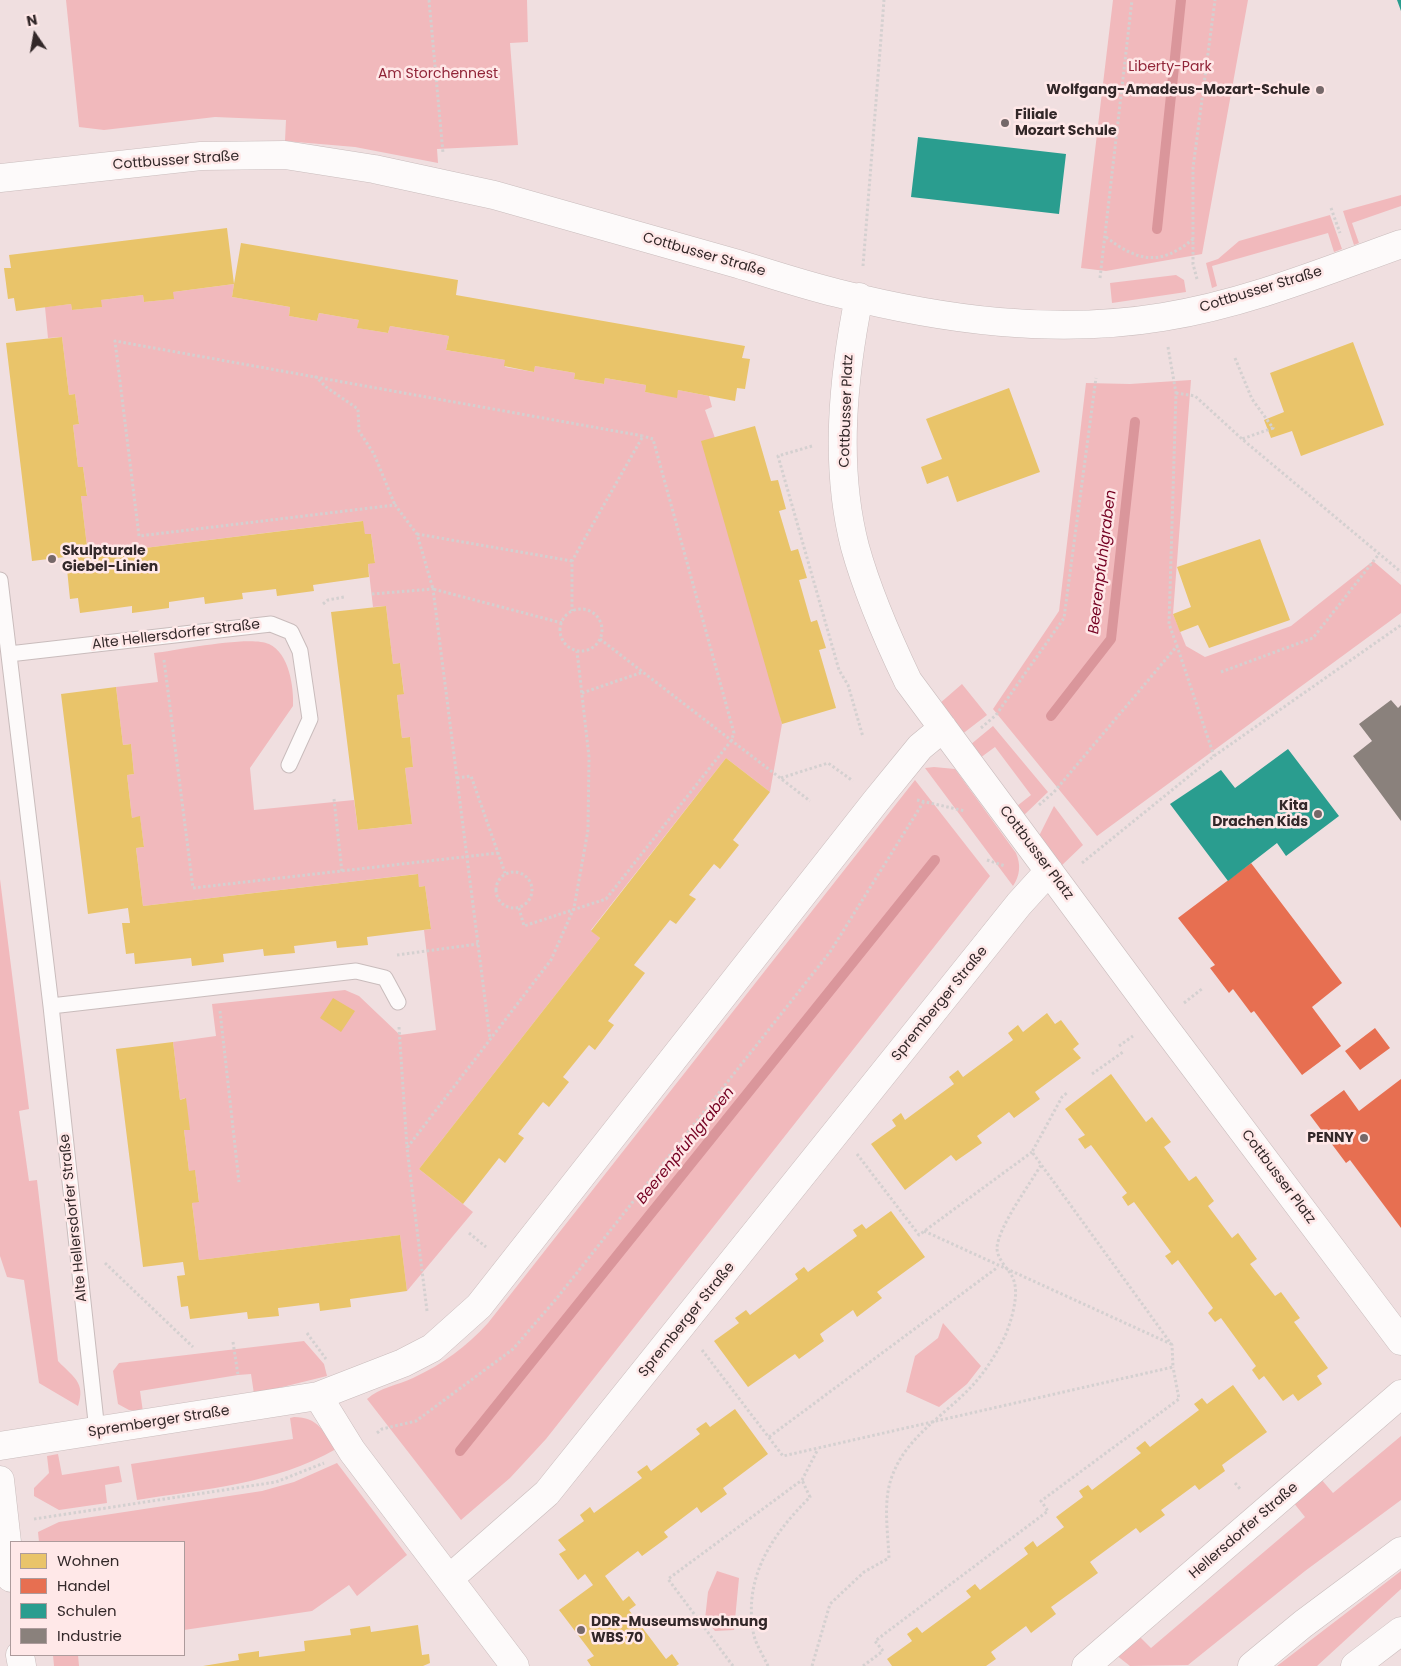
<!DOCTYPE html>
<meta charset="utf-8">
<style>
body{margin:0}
#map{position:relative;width:1401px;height:1666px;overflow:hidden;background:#f0dfe0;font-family:Poppins,sans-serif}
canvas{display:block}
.legend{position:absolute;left:10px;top:1541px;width:175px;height:115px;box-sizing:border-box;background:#ffe8e8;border:1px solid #ad9b9c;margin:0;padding:6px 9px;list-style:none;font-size:15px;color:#332829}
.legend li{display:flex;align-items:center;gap:10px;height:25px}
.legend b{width:25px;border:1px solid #ad9b9c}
.north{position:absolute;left:10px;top:10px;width:50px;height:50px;-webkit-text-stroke:4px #ffe8e8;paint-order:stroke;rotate:348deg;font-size:14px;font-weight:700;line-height:20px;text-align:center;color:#332829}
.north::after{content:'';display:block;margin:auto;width:18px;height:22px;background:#332829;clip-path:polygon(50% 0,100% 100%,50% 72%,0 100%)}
</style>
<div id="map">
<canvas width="1401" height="1666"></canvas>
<ul class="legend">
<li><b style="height:14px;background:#e9c46a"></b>Wohnen</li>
<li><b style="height:14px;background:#e76f51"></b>Handel</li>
<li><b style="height:14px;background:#2a9d8f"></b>Schulen</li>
<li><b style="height:14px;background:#8a817c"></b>Industrie</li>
</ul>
<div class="north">N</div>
</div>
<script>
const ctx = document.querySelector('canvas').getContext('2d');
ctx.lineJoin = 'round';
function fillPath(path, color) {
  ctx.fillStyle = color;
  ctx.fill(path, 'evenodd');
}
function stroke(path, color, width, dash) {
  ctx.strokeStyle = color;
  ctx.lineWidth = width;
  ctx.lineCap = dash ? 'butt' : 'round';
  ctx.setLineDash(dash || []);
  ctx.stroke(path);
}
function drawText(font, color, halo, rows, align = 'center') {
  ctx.font = font + ' Poppins,sans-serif';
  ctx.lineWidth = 5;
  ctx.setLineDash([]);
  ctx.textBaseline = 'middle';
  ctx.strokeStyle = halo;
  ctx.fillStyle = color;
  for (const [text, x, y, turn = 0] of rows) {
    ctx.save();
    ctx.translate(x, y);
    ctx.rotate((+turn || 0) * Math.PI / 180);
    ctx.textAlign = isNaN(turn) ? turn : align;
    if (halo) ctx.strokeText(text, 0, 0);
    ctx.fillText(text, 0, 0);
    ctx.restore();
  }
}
fillPath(new Path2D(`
 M66,0H527L528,42L510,43L518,145L437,149L438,163L355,147L285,141L286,120L215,117L104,130L79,127Z
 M1113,0H1248L1202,254L1106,271L1081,268Z
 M1401,195V206L1352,223L1359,243L1354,245L1343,211Z
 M1330,215L1342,249L1334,252L1328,233L1212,266L1217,286L1212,288L1206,263L1218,259L1239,241Z
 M1176,275L1184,280L1186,292L1112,303L1110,283Z
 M234,284L232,297L290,307L289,316L317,321L319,313L359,320L358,328L388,333L390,326L449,336L446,350L505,360V367L534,372L535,366L575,373L574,379L604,384L605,378L646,385L645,392L676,397L678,390L709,396L712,407L705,410L715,438L782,724L770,792L726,758L591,930L600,938L419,1169L473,1212L407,1291L400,1235L199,1260L192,1203L199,1201L195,1171H189L184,1130H189L185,1098L180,1100L173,1042L216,1036L212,1004L345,990L359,996L400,1035L436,1030L424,930L431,929L425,886L419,887L417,874L143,906L136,848L144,847L140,817L132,818L127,775L134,774L131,744L123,745L116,687L158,682L154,653C179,650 250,635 269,644C289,653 294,687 293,706L250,768L254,810L354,800L358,830L412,824L405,768L413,767L410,737L402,738L397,695L404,693L400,663L393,664L386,606L373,607L368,564L375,562L371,534H365L362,521L88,555L81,496L87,495L83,467H78L73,425L79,424L75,394L69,395L62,337L48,338L45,307L71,304L72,310L101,307V300L143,295L144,302L173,299V292Z
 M1191,380L1173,614L1186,646L1205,657L1291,626L1373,561L1401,585V613L1097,836L993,709L1059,611L1086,383L1130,384Z
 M962,684L987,715L961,735L939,704Z
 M993,726L1048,792L1022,817L1017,806L1031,795L995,747L980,758L970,745Z
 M934,767L955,769L1016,853C1021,865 1020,875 1013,886L925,768Z
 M915,780L990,876L546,1439L510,1478L461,1520L367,1399C379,1388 398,1385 413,1378C443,1364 466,1347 488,1323Z
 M1054,806L1083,845L1059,868L1038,838Z
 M0,879L29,1109L19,1111L29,1181L37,1180L58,1361C73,1377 86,1382 78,1406L39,1383L24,1280L7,1277L0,1256Z
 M943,1323L981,1366L967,1384L939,1407L906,1392L915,1356L938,1338Z
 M304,1341L324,1364L327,1376L254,1394L251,1374L238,1375L140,1391L143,1412L129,1410L118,1404L113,1371L119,1363Z
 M294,1417C318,1417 323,1431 336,1449C275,1484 205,1489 137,1500L131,1464L293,1439L290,1418Z
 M1401,1436V1500L1305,1571L1188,1665L1130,1666L1116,1655L1138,1635L1151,1648L1305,1517L1293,1502L1321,1479L1333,1493Z
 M58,1454L62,1475L119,1466L122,1482L105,1485L107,1503L59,1510L34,1496V1488L49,1473L47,1456Z
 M337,1463L407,1555L357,1596L349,1585L312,1611L184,1630V1542H39L38,1532L59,1522L262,1491L294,1482Z
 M717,1571L739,1578L734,1630L715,1631L705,1619L708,1592Z
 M1401,1571V1589L1317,1666H1277Z
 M53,1655H81H78L79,1666H54Z`), '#f1b9bc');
fillPath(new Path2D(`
 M227,228L234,284L241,243L458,280L456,295L745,346L742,358L750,359L745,389L737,388L735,401L678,390L677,398L645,392L646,385L605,378L604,384L574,379L575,373L535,366L534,372L504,366L505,360L446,350L449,336L390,326L388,333L357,328L359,320L319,313L317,321L289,316L290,307L232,297L234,284L173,292L174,299L144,302L143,295L101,300L102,307L72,310L71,304L16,311L14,298L8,299L4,268H11L9,255Z
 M62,337L69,395L75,394L79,424L73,425L78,467H83L87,496H81L88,555L363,521L365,534H371L375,563L368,564L369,577L313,585L314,591L277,596L276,589L242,593L243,599L205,604L204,597L169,602V608L132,613V606L80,613L78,598L70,599L67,569L74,568L73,556L32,561L6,343Z
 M1353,342L1384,425L1301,456L1292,431L1271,438L1264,420L1284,412L1270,373Z
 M1009,388L1040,472L957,502L948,476L927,484L921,467L942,459L926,419Z
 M755,426L771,481L778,480L786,509L779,511L791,551L798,549L807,578L799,580L811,622L817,620L826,648L819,650L836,708L782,724L701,441Z
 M1260,539L1290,620L1209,648L1198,625L1180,632L1173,614L1191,607L1177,567Z
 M386,606L393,664L400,663L404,694L397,695L402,738L410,737L413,767L405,768L412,824L358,830L331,612Z
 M116,687L123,745L131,744L134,774L127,775L132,818L140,816L144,847L136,848L143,906L418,874L419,887L425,886L431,929L367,937L368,945L337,948L336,941L294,946L295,953L264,956L263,949L223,954L224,962L192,966L191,958L135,964L134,953L126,954L122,923H130L128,908L88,914L61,694Z
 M726,758L770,792L733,840L739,845L720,869L714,864L689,895L696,899L676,924L670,920L634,965L645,973L608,1021L614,1025L595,1050L589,1045L563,1077L569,1082L549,1107L543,1102L518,1134L524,1138L505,1163L499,1158L463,1204L419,1169L600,938L591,931Z
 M333,998L355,1011L341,1032L320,1018Z
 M1047,1013L1055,1024L1061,1020L1079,1044L1073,1049L1081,1058L1035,1092L1040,1099L1014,1118L1009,1112L977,1136L982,1143L956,1161L951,1155L905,1190L871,1144L896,1126L892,1120L901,1113L905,1120L954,1084L949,1077L958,1070L963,1077L1013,1040L1008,1033L1018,1025L1023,1032Z
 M173,1042L180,1100L186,1098L190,1130H184L189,1171L195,1170L199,1202L192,1203L199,1260L400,1235L407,1291L350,1299L351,1307L320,1311L319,1303L278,1308L279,1316L248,1319L247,1312L190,1319L188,1306L181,1307L177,1276L185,1275L183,1262L143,1267L116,1049Z
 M1111,1074L1146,1122L1152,1117L1171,1142L1164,1147L1189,1181L1196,1176L1214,1201L1208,1206L1232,1238L1238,1233L1257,1259L1250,1264L1275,1296L1281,1292L1300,1318L1294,1322L1328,1368L1317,1376L1322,1384L1298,1401L1293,1394L1283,1401L1264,1376L1259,1380L1252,1370L1256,1366L1221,1318L1215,1322L1208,1313L1213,1308L1178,1260L1172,1265L1165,1256L1171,1252L1134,1202L1128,1206L1122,1197L1127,1193L1091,1145L1085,1149L1078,1139L1085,1135L1065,1109Z
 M891,1211L925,1257L877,1292L882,1298L857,1317L853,1310L820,1334L824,1341L799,1359L795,1354L748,1387L714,1341L739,1323L735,1318L746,1310L750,1315L798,1279L795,1274L804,1267L808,1272L857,1236L853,1230L862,1224L866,1229Z
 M1233,1385L1267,1432L1222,1465L1225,1471L1199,1490L1195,1485L1161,1510L1165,1515L1140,1533L1136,1528L1090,1562L1098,1573L1051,1607L1056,1614L1031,1633L1026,1626L991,1652L996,1659L986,1666H892L887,1659L912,1641L907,1634L917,1627L922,1633L971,1597L966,1591L975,1584L980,1590L1028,1554L1024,1548L1033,1541L1037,1547L1064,1527L1056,1517L1083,1497L1079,1491L1088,1485L1092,1490L1141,1453L1136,1448L1145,1441L1150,1447L1199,1410L1194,1404L1202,1398L1207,1404Z
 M735,1409L768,1454L723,1488L727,1494L701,1513L697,1507L664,1532L668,1537L642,1556L638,1551L605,1576L623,1601L629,1596L636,1605L629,1610L666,1659L672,1654L679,1664L676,1666H591L587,1660L594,1656L559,1610L593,1585L585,1574L578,1580L559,1554L566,1550L558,1540L584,1521L580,1515L590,1507L594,1513L642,1478L637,1472L647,1465L651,1471L700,1434L696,1429L706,1422L710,1427Z
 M418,1625L422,1655L429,1654L430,1663L423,1666H203L239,1660L238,1654L259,1651V1657L305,1651L304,1641L351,1635L350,1629L370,1626L371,1632Z`), '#e9c46a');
fillPath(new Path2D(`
 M1251,863L1342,983L1312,1007L1341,1046L1302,1075L1254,1011L1251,1013L1233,989L1229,993L1210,968L1215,965L1178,918Z
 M1375,1028L1390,1048L1360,1070L1345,1051Z
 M1401,1079V1228L1350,1160L1346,1163L1310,1115L1344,1090L1359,1111Z`), '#e76f51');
fillPath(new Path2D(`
 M1397,0H1401V11Z
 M918,137L1066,154L1059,214L911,197Z
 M1288,749L1339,816L1286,856L1277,843L1228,881L1170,804L1221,770L1235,788Z`), '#2a9d8f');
fillPath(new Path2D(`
 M1391,700L1398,708L1401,705V821L1353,756L1372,741L1359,724Z`), '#8a817c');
stroke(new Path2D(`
 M1157,229L1181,0
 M1051,716L1111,639L1135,422
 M460,1451L935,860`), '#da969b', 10);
const lane = new Path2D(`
 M0,580L51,1006L97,1431
 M9,654L271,624L291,632L300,651L310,719L289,765
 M51,1006L356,971L385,978L398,1002`);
const street = new Path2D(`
 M0,178L201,156L285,155L374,169L494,195C575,218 657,241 738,264C771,274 804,285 837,293C943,320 1054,335 1163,317C1245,304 1323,272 1401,244
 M859,297C843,377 834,466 855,547C868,594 887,637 908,681L1157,1017L1401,1341
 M318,1396L352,1451L515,1666
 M0,1446L318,1396L403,1363L432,1348L479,1306L876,801L920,747L943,728
 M450,1578L547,1493L1019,904L1049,871
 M1086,1666L1401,1394`);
const secondary = new Path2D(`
 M0,1480L11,1578
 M20,1655L22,1666
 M1252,1666L1303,1624L1401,1551
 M1355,1666L1401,1631`);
stroke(lane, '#c9bcbc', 17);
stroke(street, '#c9bcbc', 29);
stroke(secondary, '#c9bcbc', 29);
stroke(new Path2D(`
 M429,0L443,153
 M1331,208L1340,233
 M1106,237C1137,261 1160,267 1193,239
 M863,266L884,0
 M1100,278L1132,0
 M1197,279L1193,264V168L1215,0
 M1168,347L1176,393L1169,624L1177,646
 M1235,358L1252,399L1273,428L1242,439
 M315,376L326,387L358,409L359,431L374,454L395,505
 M1176,393L1195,396L1242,439L1401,572
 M812,446L778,456L839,670L848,685L863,737
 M417,534L572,561
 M372,594L433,589L490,1039
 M323,604L328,600L344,597
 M560 630a21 21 0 1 1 42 0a21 21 0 1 1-42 0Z
 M562,623L433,589L417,534L395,505L139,536L115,341L643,436L572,561V611
 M600,639L810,801
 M164,660L193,888L498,853
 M1221,672L1313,638L1379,554
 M582,693L643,672
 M981,728L996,715L1064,618L1096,378
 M457,778L471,776L505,873
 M781,778L828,763L853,781
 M334,799L342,872
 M917,800L965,811
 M1039,805L1054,792L1177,646L1214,756
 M987,860L1005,866
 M1082,863L1214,756L1401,625
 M496 890a18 18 0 1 1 36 0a18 18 0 1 1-36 0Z
 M519,908L524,926L606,899L731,741L734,733L653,439L643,436
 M397,955L478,944
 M1184,1003L1203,988
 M220,1011L239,1182
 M399,1027L407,1148
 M1119,1046L1133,1036
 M1092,1074L1123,1052
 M857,1154L919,1235L1032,1152
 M924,1231L1171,1344
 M469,1233L486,1247
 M105,1263L193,1347
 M427,1311L407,1148L551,960L574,908L588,830L589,757L577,651
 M307,1333L326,1359
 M233,1342L238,1375
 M702,1350L783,1456L1173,1367L1172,1345L1032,1152L1062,1097L1068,1092
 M377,1433L382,1429L416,1421L513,1349L557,1298L830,952L924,801
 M769,1437L998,1267
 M1235,1483L1241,1490
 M34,1519L276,1482L324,1463
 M733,1666L668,1579L802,1480L818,1449
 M768,1666C763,1655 754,1642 753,1630C744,1575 773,1534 810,1497L802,1480
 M812,1666L830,1604L864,1572L889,1558C888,1532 883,1504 891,1479C905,1437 943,1417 972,1386C985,1372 997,1353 1005,1336C1011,1322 1019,1296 1014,1281C1011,1270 997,1261 997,1248C998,1227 1030,1184 1041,1165
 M863,1666L883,1651L875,1641L1048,1511L1041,1501L1179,1399L1173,1367`), '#d4d0d0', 3, [2.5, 2.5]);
stroke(lane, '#fdfafa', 15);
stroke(street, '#fdfafa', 28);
stroke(secondary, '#fdfafa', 28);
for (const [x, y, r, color] of [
 [1320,90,5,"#756869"],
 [1005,123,5,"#756869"],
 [52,559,5,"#756869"],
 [1318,814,5,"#756869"],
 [1364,1138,5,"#756869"],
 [581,1630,5,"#756869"]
]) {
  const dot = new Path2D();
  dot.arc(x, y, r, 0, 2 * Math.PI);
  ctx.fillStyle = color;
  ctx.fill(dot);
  stroke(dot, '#ffe8e8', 2);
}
drawText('14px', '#912538', '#ffe8e8', [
 ["Liberty-Park",1170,67],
 ["Am Storchennest",438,74]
]);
drawText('bold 14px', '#332829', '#ffe8e8', [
 ["Wolfgang-Amadeus-Mozart-Schule",1310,90],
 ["Filiale",1015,115,"left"],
 ["Mozart Schule",1015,131,"left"],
 ["Skulpturale",62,551,"left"],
 ["Giebel-Linien",62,567,"left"],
 ["Kita",1308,806],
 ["Drachen Kids",1308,822],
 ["PENNY",1354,1138],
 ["DDR-Museumswohnung",591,1622,"left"],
 ["WBS 70",591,1638,"left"]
], 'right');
drawText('14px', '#332829', '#ffe8e8', [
 ["Cottbusser Straße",176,161,-4],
 ["Cottbusser Straße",704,255,16],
 ["Cottbusser Straße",1261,290,-17],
 ["Cottbusser Platz",847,411,-88],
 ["Alte Hellersdorfer Straße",176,635,-7],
 ["Cottbusser Platz",1036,853,53],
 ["Spremberger Straße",940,1004,-51],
 ["Cottbusser Platz",1278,1177,53],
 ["Alte Hellersdorfer Straße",74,1218,-96],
 ["Spremberger Straße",687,1320,-51],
 ["Spremberger Straße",159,1422,-9],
 ["Hellersdorfer Straße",1244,1531,-41]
]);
drawText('italic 15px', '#750022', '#ffe8e8', [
 ["Beerenpfuhlgraben",1103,562,-83],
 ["Beerenpfuhlgraben",686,1146,-51]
]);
</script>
